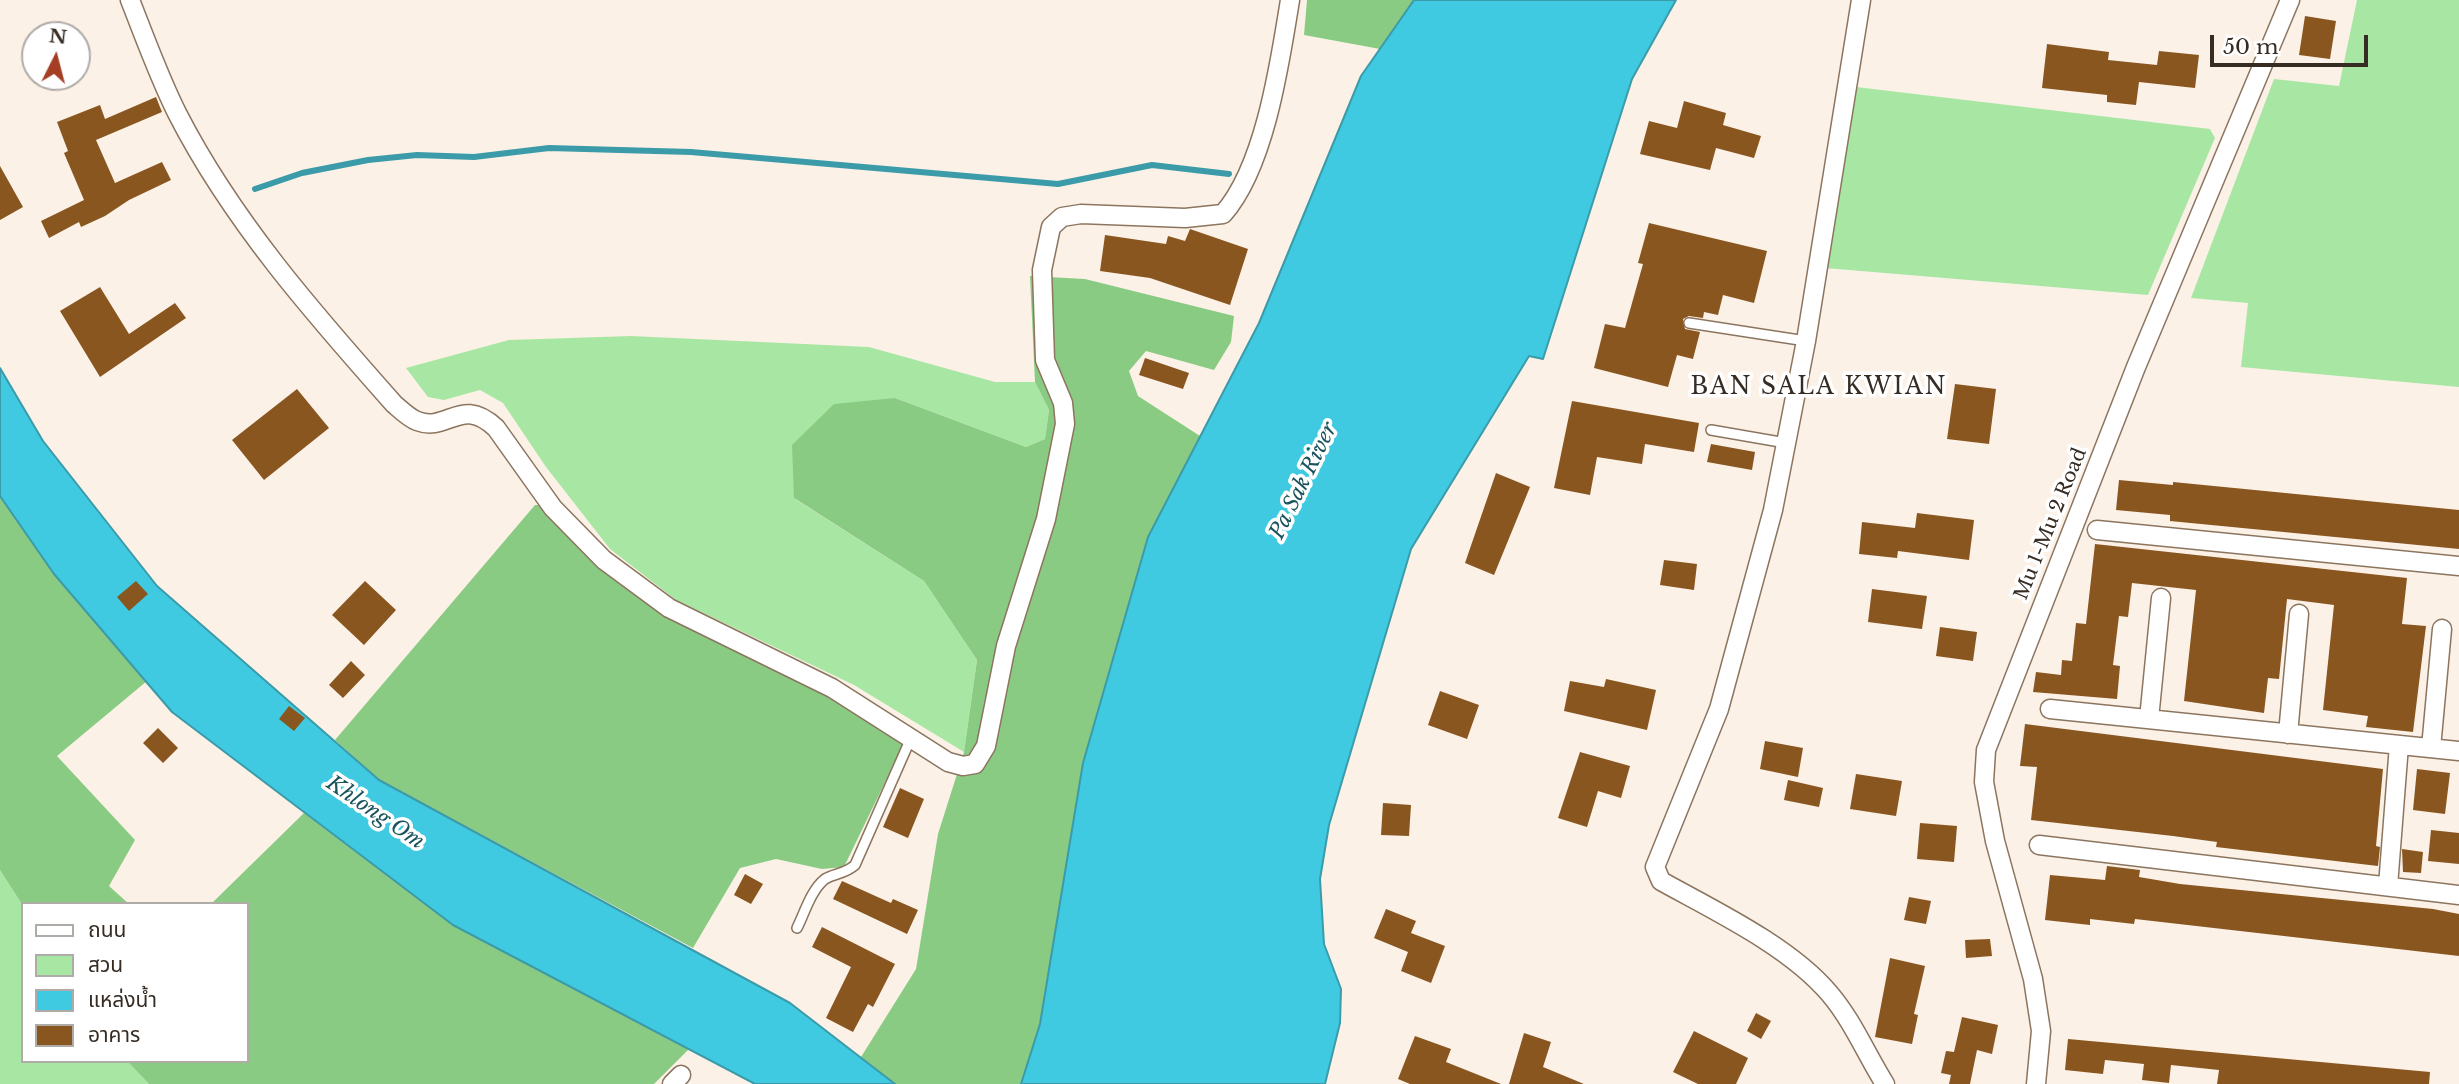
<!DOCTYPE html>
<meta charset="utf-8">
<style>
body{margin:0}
#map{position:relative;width:2459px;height:1084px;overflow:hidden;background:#fbf1e7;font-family:"Libre Baskerville","Noto Sans Thai",serif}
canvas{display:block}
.legend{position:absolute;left:21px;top:902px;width:228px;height:161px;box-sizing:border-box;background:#fff;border:2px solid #afaba7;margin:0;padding:9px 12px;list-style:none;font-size:21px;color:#362c23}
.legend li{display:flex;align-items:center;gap:14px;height:35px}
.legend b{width:35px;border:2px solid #afaba7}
.north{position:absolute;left:21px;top:21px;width:70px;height:70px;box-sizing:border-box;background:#fff;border:2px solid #afaba7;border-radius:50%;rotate:6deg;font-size:19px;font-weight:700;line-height:28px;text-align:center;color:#362c23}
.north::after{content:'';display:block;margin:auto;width:24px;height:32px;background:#a63e23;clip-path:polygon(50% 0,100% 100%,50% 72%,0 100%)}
.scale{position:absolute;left:2210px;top:35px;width:158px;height:32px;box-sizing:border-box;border:4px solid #362c23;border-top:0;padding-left:9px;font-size:21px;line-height:24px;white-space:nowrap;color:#362c23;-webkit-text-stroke:5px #fff;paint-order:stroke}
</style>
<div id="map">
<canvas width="2459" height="1084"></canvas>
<ul class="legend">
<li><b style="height:9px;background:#fff"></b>ถนน</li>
<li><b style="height:19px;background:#a8e7a3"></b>สวน</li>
<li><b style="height:19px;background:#3fcae1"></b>แหล่งน้ำ</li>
<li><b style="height:19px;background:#895620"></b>อาคาร</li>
</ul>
<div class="north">N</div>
<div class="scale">50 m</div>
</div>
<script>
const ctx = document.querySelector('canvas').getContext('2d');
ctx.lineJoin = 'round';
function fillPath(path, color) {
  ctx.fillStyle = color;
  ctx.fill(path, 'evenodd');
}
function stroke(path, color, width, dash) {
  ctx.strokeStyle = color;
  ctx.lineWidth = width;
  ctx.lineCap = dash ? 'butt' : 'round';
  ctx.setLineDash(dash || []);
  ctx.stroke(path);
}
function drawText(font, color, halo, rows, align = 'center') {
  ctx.font = font + ' "Libre Baskerville",serif';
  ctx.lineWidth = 7;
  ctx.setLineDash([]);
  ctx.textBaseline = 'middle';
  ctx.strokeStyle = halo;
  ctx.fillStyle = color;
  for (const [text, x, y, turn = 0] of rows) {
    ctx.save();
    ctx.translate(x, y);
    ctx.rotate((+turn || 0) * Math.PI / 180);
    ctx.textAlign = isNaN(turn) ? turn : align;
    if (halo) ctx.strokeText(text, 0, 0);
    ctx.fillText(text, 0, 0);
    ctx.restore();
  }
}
fillPath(new Path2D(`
 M2357,0H2459V387L2241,367L2248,303L2191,298L2274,79L2339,86Z
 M1856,87L2210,129L2215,138L2148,295L1825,268Z
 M631,336L869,347L995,382H1035L1049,410L1045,439L1026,447L895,398L795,499L924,581L977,660L964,752L854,685L676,600L610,549L546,467L503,403L480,390L444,400L428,397L406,368L509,340Z
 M0,870L23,906V1061H127L149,1084H0Z`), '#a8e7a3');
fillPath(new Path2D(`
 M1307,0H1414L1380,49L1304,35Z
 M1030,276L1085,279L1234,316L1231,342L1214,370L1146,351L1129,371L1138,396L1200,436L1148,537L1056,937L1040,1024L1021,1084H895L861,1057L916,969L938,834L964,752L977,660L924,581L794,498L792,445L834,404L895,398L1026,447L1045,439L1049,410L1035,382Z
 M0,496L54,574L147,681L57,756L135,840L109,886L129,904L23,906L0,870Z
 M535,505H547L599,560L839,698L904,743L844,867L822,869L776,859L740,868L693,948L379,780L335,740Z
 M304,813L453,925L689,1049L654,1084H149L127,1061H247V904H211Z`), '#8acb84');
const water = new Path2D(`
 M1414,0H1676L1632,79L1543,359L1529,356L1411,549L1329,825L1320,879L1324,944L1341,989L1340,1023L1325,1084H1021L1040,1024L1083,763L1148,537L1259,323L1361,76Z
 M0,368L43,441L157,586L379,780L790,1003L895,1084H755L453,925L172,712L54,574L0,496Z`);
fillPath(water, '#3fcae1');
stroke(water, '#3c9ba8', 2);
stroke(new Path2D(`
 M255,189L302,173L368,160L417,155L474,157L549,148L691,152L1058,184L1152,165L1229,174`), '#3c9ba8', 6);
fillPath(new Path2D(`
 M2305,16L2336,21L2330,59L2299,55Z
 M2047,44L2109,52L2108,60L2157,65L2159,51L2199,55L2195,88L2139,82L2136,105L2107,102V95L2042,88Z
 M156,97L162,112L96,140L115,183L162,162L171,180L129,200L105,216L81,227L79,222L49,238L41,221L84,200L64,153L68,151L57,122L100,105L105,119Z
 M1684,101L1726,113L1723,125L1761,136L1754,158L1716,148L1710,170L1640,154L1649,121L1677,128Z
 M0,166L23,207L0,220Z
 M1649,223L1767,251L1754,303L1723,295L1718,315L1704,312L1703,318L1689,316L1683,319L1685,329L1700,332L1693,359L1677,355L1668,387L1594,368L1605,324L1625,328L1643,264L1638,263Z
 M1190,229L1248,249L1230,305L1150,278L1100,271L1105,235L1166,244L1168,236L1185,241Z
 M100,287L129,334L175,303L186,318L100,377L60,311Z
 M1145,358L1189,373L1183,389L1139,375Z
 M1955,384L1996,389L1989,444L1947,439Z
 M297,389L329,428L264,480L232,440Z
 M1572,401L1699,423L1694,452L1645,444L1642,464L1597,457L1590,495L1554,488Z
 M1711,444L1755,452L1752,470L1707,462Z
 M1496,473L1530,487L1494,575L1465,563Z
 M2119,480L2173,485V482L2459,510V549L2170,521V515L2116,510Z
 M1917,513L1974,520L1969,560L1898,551L1897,558L1859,554L1862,522L1915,528Z
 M2095,544L2407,578L2402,624L2426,626L2413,732L2366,727L2368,716L2323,710L2334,605L2287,599L2279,679L2268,678L2264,713L2184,701L2196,590L2132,583L2128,617L2119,616L2113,665L2120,666L2117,699L2033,692L2036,672L2061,675L2062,660L2072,661L2076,623L2086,624Z
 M1664,560L1697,564L1694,590L1660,585Z
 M136,581L148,594L129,611L117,597Z
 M365,581L396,610L364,645L332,615Z
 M1872,589L1927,596L1922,629L1868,622Z
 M1940,627L1977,632L1973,661L1936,656Z
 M351,661L365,675L343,698L329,685Z
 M1606,679L1656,690L1647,730L1564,711L1570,681L1604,687Z
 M1440,691L1479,705L1467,739L1428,725Z
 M289,706L305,718L294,731L279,719Z
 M2025,724L2383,769L2376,846L2380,847L2378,866L2216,847L2217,842L2173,836L2031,820L2037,767L2020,766Z
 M158,728L178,748L163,763L143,743Z
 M1765,741L1803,748L1798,777L1760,769Z
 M1580,752L1630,766L1621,798L1598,791L1587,827L1558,818Z
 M2417,769L2450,773L2445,814L2413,810Z
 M1856,774L1902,781L1896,816L1850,809Z
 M1788,780L1823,788L1819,807L1784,800Z
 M900,788L924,799L908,838L883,827Z
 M1383,803L1411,805L1409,836L1381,835Z
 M1920,823L1957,826L1954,862L1917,859Z
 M2431,830L2459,833V864L2428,861Z
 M2402,849L2423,852L2421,873L2403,872Z
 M2107,866L2140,870L2139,877L2180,884L2433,909L2459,914V956L2135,919L2134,924L2090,919V925L2045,920L2050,875L2105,880Z
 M745,874L763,884L751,904L734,895Z
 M842,881L891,903L893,899L918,910L907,934L833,899Z
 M1909,897L1931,901L1926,924L1904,920Z
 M1386,909L1416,921L1411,933L1445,946L1431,983L1401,971L1408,952L1374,938Z
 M822,927L895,964L873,1007L868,1004L853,1032L826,1018L851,967L812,947Z
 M1990,939L1992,956L1966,958L1965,940Z
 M1890,958L1925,966L1914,1014L1918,1015L1912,1044L1875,1037Z
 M1756,1013L1771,1021L1761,1039L1747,1031Z
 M1962,1017L1998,1025L1992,1054L1977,1050L1970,1084H1949L1951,1075L1941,1073L1946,1051L1954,1052Z
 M1694,1031L1748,1058L1736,1084H1698L1673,1072Z
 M1524,1033L1551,1042L1543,1067L1584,1084H1509Z
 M1415,1036L1451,1049L1446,1062L1501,1084H1410L1398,1079Z
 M2068,1039L2430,1072L2429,1084H2217L2219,1070L2171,1065L2169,1083L2142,1080L2144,1064L2105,1060L2103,1074L2065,1070Z`), '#895620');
const lane = new Path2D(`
 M1689,323L1806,341
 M1711,430L1786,443
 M797,928C805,912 811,890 825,879C835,873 845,874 855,865L911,738`);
const street = new Path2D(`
 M130,0C145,38 159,77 177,113C232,221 315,315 394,404C401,410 409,418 417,421C448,433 461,395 496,428L553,508L604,560L669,608L832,688L948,762L963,766L975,764L986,746L1006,646L1046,519L1065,424L1063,403L1045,360L1042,270L1051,227L1062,217L1081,214L1185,218L1223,214C1265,167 1280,62 1290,0
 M1861,0L1806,341L1773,510L1719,709L1655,867L1661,881C1715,911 1789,946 1829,993C1853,1021 1866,1054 1885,1084
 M2097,530L2459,566
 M2050,709L2459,751
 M2149,719L2161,598
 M2288,734L2299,614
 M2431,748L2442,629
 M2039,845L2459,895
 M2388,886L2399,745
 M672,1084L681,1075
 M2036,1084L2041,1031L2033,979L1995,841L1984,782L1986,750L2136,367L2290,0`);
stroke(lane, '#8c755f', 12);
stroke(street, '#8c755f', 21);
stroke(lane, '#fff', 9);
stroke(street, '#fff', 18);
drawText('19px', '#362c23', '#fff', [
 ["Mu 1-Mu 2 Road",2051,524,-68]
]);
drawText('italic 21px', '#1a535d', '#fff', [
 ["Pa Sak River",1304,481,-64],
 ["Khlong Om",375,813,34]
]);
ctx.letterSpacing = '2px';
drawText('23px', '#362c23', '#fff', [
 ["BAN SALA KWIAN",1819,388]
]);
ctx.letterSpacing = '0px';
</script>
